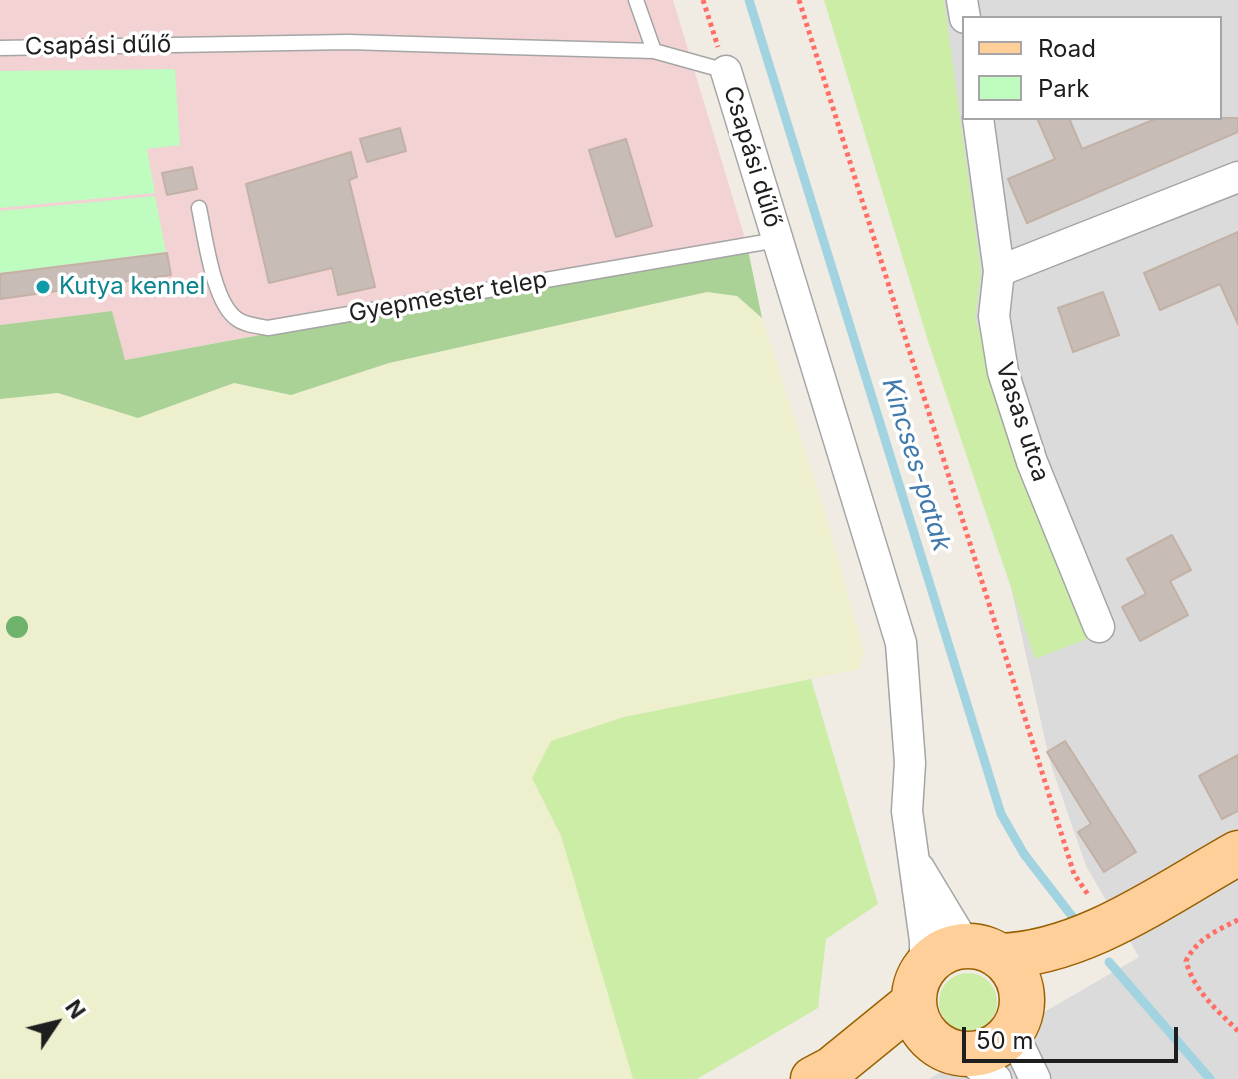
<!DOCTYPE html>
<meta charset="utf-8">
<style>
body{margin:0}
#map{position:relative;width:1238px;height:1079px;overflow:hidden;background:#f0ebe3;font-family:Inter,sans-serif}
canvas{display:block}
.legend{position:absolute;left:962px;top:16px;width:260px;height:104px;box-sizing:border-box;background:#fff;border:2px solid #a5a5a5;margin:0;padding:10px 14px;list-style:none;font-size:24px;color:#1e1e1e}
.legend li{display:flex;align-items:center;gap:16px;height:40px}
.legend b{width:40px;border:2px solid #a5a5a5}
.north{position:absolute;left:16px;top:983px;width:80px;height:80px;-webkit-text-stroke:6px #fff;paint-order:stroke;rotate:55deg;font-size:22px;font-weight:700;line-height:32px;text-align:center;color:#1e1e1e}
.north::after{content:'';display:block;margin:auto;width:28px;height:36px;background:#1e1e1e;clip-path:polygon(50% 0,100% 100%,50% 72%,0 100%)}
.scale{position:absolute;left:962px;top:1027px;width:216px;height:36px;box-sizing:border-box;border:4px solid #1e1e1e;border-top:0;padding-left:10px;font-size:24px;line-height:28px;white-space:nowrap;color:#1e1e1e;-webkit-text-stroke:6px #fff;paint-order:stroke}
</style>
<div id="map">
<canvas width="1238" height="1079"></canvas>
<ul class="legend">
<li><b style="height:10px;background:#ffcf99"></b>Road</li>
<li><b style="height:22px;background:#befcc0"></b>Park</li>
</ul>
<div class="north">N</div>
<div class="scale">50 m</div>
</div>
<script>
const ctx = document.querySelector('canvas').getContext('2d');
ctx.lineJoin = 'round';
function fillPath(path, color) {
  ctx.fillStyle = color;
  ctx.fill(path, 'evenodd');
}
function stroke(path, color, width, dash) {
  ctx.strokeStyle = color;
  ctx.lineWidth = width;
  ctx.lineCap = dash ? 'butt' : 'round';
  ctx.setLineDash(dash || []);
  ctx.stroke(path);
}
function drawText(font, color, halo, rows, align = 'center') {
  ctx.font = font + ' Inter,sans-serif';
  ctx.lineWidth = 7;
  ctx.setLineDash([]);
  ctx.textBaseline = 'middle';
  ctx.strokeStyle = halo;
  ctx.fillStyle = color;
  for (const [text, x, y, turn = 0] of rows) {
    ctx.save();
    ctx.translate(x, y);
    ctx.rotate((+turn || 0) * Math.PI / 180);
    ctx.textAlign = isNaN(turn) ? turn : align;
    if (halo) ctx.strokeText(text, 0, 0);
    ctx.fillText(text, 0, 0);
    ctx.restore();
  }
}
fillPath(new Path2D(`
 M916,0H1238V1079H929L1139,957L1086,866L1050,762L956,342ZM964,18H1220V118H964Z`), '#dcdbdb');
fillPath(new Path2D(`
 M0,0H673L747,245L124,360L112,311L0,325Z`), '#f2d2d2');
fillPath(new Path2D(`
 M707,292L737,296L762,318L826,515L864,653L859,669L624,717L551,742L532,778L561,836L633,1079H0V399L58,393L138,417L234,383L291,395L389,363Z`), '#eef0cd');
fillPath(new Path2D(`
 M824,0H944L981,272L975,319L1089,638L1035,659L928,341Z
 M811,679L878,904L826,939L818,1008L697,1079H633L561,836L532,778L551,741L624,717Z
 M939 1002a29 29 0 1 1 58 0a29 29 0 1 1-58 0Z`), '#cceda6');
fillPath(new Path2D(`
 M747,245L762,318L737,296L707,292L389,363L291,395L234,383L138,418L58,393L0,399V325L112,311L125,360Z`), '#aad196');
fillPath(new Path2D(`
 M175,69L180,145L147,149L155,193L0,208V71Z
 M155,196L166,252L0,273V211Z`), '#befcc0');
stroke(new Path2D(`
 M749,0L1001,814L1024,854L1078,924
 M1109,962L1210,1079`), '#a1d4e0', 9);
const building = new Path2D(`
 M1037,118H1069L1082,149L1158,118H1238V132L1027,223L1008,179L1055,159Z
 M400,128L406,151L367,162L360,139Z
 M626,139L652,226L616,237L589,150Z
 M351,152L357,177L349,180L375,287L338,295L332,268L269,283L246,184Z
 M192,167L197,189L167,195L162,173Z
 M1238,232V324L1220,284L1160,310L1144,273Z
 M167,253L171,275L0,299V274Z
 M1103,292L1119,335L1073,352L1058,308Z
 M1172,535L1191,570L1170,581L1188,615L1140,641L1122,607L1146,594L1127,559Z
 M1065,741L1136,852L1104,872L1078,832L1091,824L1047,752Z
 M1238,755V811L1222,819L1199,776Z`);
fillPath(building, '#c8bdb6');
stroke(building, '#c2b1a5', 2);
const lane = new Path2D(`
 M636,0L654,51
 M0,48L348,42L510,47L654,51L726,71
 M199,208C205,236 213,303 237,319C245,325 258,326 268,328L777,240`);
const street = new Path2D(`
 M962,0L965,18
 M726,71L901,643L910,763L907,811L925,941V967
 M978,118L999,271L994,316L1003,372L1032,462L1099,627
 M999,271L1238,177
 M919,868L966,946
 M1012,1031L1035,1079
 M962,1054L996,1079`);
const primary = new Path2D(`
 M914 1000a54 54 0 1 1 108 0a54 54 0 1 1-108 0Z
 M999,956C1084,954 1166,893 1238,853
 M813,1079L832,1069L913,1003`);
stroke(lane, '#a5a5a5', 17);
stroke(street, '#a5a5a5', 33);
stroke(primary, '#986000', 47);
stroke(new Path2D(`
 M703,0L718,47
 M799,0L1074,874L1089,896
 M1238,920C1217,930 1196,940 1186,961C1194,991 1217,1010 1238,1031`), '#ff6f65', 5, [4, 4]);
stroke(lane, '#fff', 14);
stroke(street, '#fff', 30);
stroke(primary, '#ffcf99', 44);
ctx.fillStyle = '#6fb26c';
for (const [x, y] of [
 [17,627]
]) {
  ctx.beginPath();
  ctx.arc(x, y, 11, 0, 2 * Math.PI);
  ctx.fill();
}
for (const [x, y, r, color] of [
 [43,287,8,"#0f9aa8"]
]) {
  const dot = new Path2D();
  dot.arc(x, y, r, 0, 2 * Math.PI);
  ctx.fillStyle = color;
  ctx.fill(dot);
  stroke(dot, '#fff', 3);
}
drawText('24px', '#1e1e1e', '#fff', [
 ["Csapási dűlő",98,46,-1],
 ["Csapási dűlő",752,157,73],
 ["Gyepmester telep",448,297,-10],
 ["Vasas utca",1022,422,72]
]);
drawText('24px', '#0d838f', '#fff', [
 ["Kutya kennel",59,287]
], 'left');
drawText('italic 26px', '#427aab', '#fff', [
 ["Kincses-patak",916,465,73]
]);
</script>
